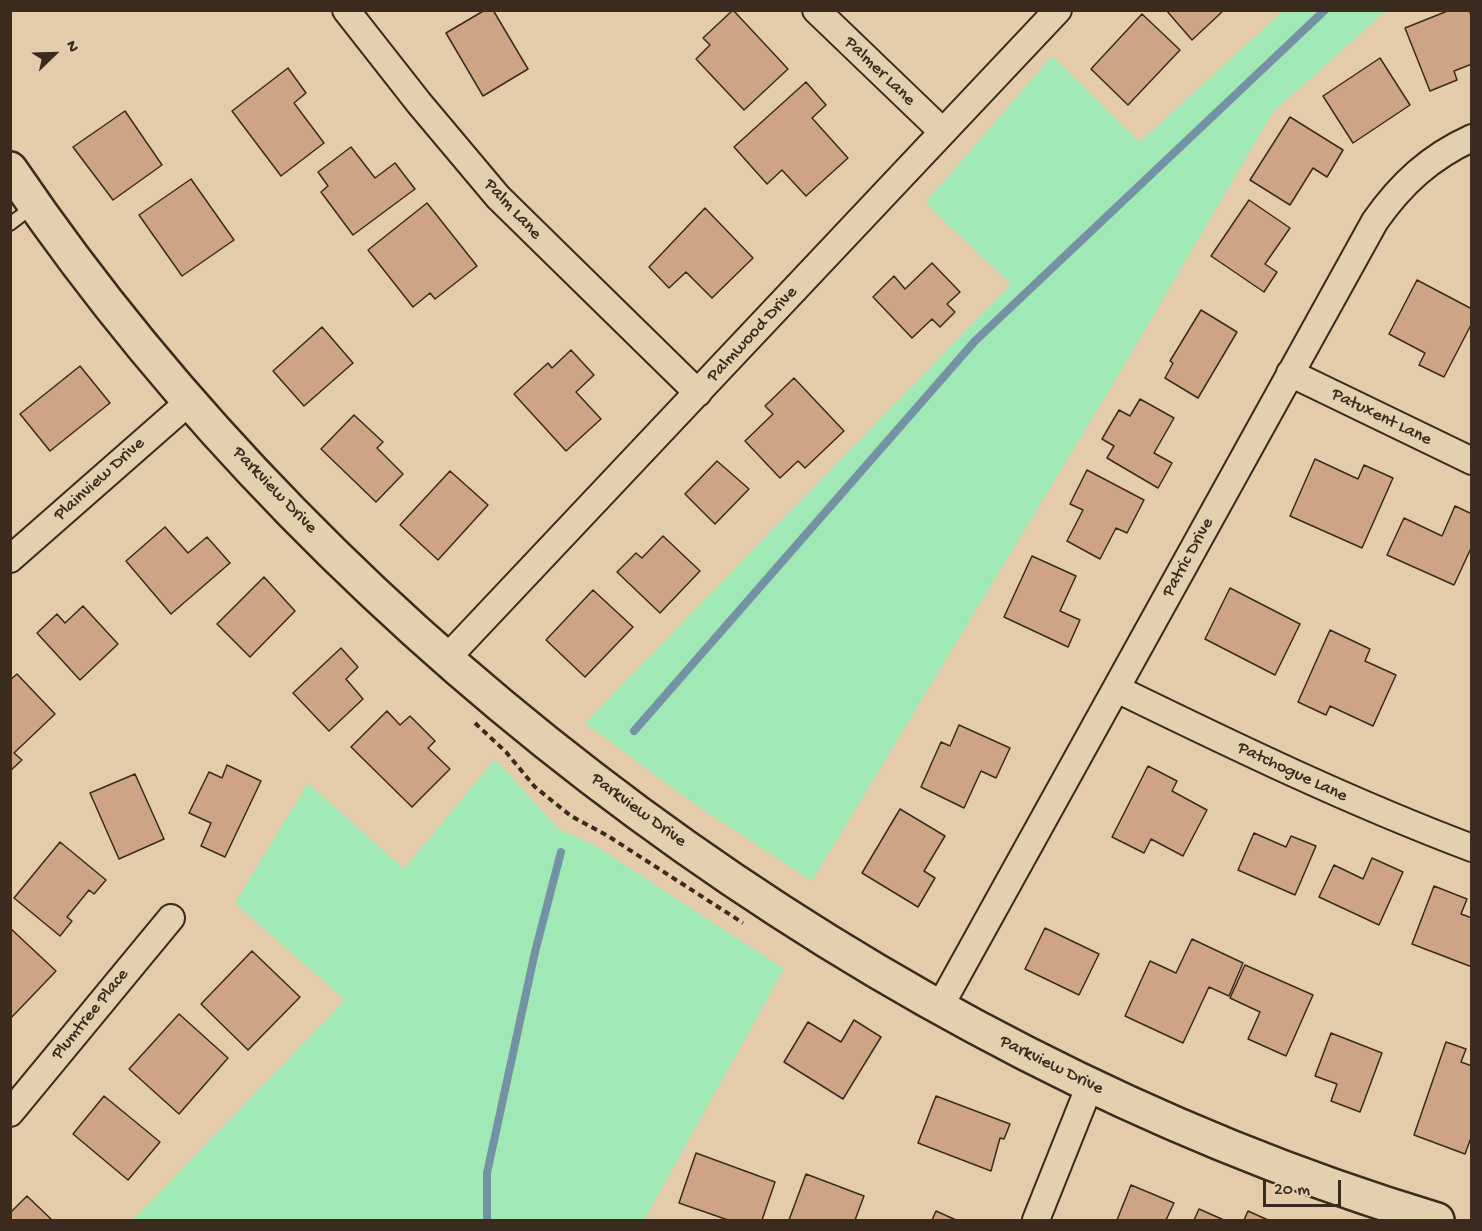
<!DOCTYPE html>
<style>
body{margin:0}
#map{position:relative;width:1482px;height:1231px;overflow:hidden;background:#e4cba9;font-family:"Gochi Hand",sans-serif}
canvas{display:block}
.frame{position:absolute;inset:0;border:12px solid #3b2a1e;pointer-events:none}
.north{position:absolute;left:24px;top:24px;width:60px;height:60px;-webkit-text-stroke:4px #e3d0ae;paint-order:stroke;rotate:67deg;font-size:16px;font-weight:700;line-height:24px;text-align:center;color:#3b2a1e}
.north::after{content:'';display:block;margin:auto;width:21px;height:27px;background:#3b2a1e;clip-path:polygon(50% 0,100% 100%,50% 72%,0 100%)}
.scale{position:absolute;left:1263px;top:1180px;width:78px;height:27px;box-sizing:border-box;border:3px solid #3b2a1e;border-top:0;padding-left:8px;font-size:18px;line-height:21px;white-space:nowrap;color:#3b2a1e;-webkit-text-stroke:4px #e3d0ae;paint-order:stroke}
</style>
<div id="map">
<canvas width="1482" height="1231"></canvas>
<div class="frame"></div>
<div class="north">N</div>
<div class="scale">20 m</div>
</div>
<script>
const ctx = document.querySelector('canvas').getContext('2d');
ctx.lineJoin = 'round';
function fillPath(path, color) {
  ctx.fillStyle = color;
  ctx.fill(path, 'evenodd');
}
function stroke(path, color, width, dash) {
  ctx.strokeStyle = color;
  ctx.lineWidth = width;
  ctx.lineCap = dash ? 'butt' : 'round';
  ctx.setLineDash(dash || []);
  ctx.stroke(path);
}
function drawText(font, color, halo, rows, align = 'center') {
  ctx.font = font + ' "Gochi Hand",sans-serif';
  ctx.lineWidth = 4.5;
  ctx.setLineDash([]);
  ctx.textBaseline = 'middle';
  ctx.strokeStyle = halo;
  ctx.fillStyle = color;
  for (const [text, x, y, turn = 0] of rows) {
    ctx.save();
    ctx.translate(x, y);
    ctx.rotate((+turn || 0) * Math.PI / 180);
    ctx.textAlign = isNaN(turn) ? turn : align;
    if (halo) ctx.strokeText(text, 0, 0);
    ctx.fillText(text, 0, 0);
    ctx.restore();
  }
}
fillPath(new Path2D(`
 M1284,10L1386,11L1273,112L1122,369L812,881L696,805L585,723L1011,284L925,203L1052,56L1140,142Z
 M495,759L559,829L596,846L784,969L644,1220H133L345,1000L235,903L308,783L404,869Z`), '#a0e8b6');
stroke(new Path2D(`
 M634,731L975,341L1325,10
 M487,1220V1173L535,952L561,852`), '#7492a3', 8);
const building = new Path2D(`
 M485,10H493L528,69L483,96L446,33Z
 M733,10L788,69L744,110L696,59L710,45L703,38Z
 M1166,10H1224L1192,40Z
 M1450,10H1469L1472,17V64L1454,71L1457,80L1430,91L1405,28Z
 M1142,14L1180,50L1128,105L1091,69Z
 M1380,58L1410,105L1353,143L1323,96Z
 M288,68L306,93L294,103L324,143L281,176L232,111Z
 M806,82L826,105L812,118L848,158L806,196L782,170L767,184L734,147Z
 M125,111L162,165L113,200L73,147Z
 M1290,117L1343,150L1327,177L1313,168L1290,205L1250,180Z
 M351,147L375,178L395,163L415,189L353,235L321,192L328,186L318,172Z
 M191,179L234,240L182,276L139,215Z
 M1249,200L1290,228L1265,264L1277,272L1264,292L1211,256Z
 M427,203L477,266L435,299L430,293L413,307L368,250Z
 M705,208L753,258L712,298L686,272L669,288L649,267Z
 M932,263L960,292L947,304L955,312L940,327L932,319L912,338L873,297L894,276L905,289Z
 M1417,280L1472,309V323L1444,377L1419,365L1425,353L1389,334Z
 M1201,310L1237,332L1198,398L1165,378L1173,363L1170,361Z
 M322,327L353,363L304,406L273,371Z
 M571,350L594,375L576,392L601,419L566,451L514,394L548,363L552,368Z
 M80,366L110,403L50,451L20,414Z
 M794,378L844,431L805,468L798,461L780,478L745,441L773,414L765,406Z
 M1140,399L1174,418L1154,453L1172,463L1158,488L1107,458L1114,446L1102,439L1119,410L1130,416Z
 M354,415L383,442L377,448L403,474L376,502L321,449Z
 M1315,459L1358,479L1364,465L1393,478L1362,548L1290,516Z
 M717,461L749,489L715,524L685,494Z
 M1087,470L1144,500L1127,533L1116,528L1100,559L1067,541L1083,510L1070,504Z
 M450,471L488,505L438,560L400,525Z
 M1455,506L1472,514V546L1454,585L1387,555L1404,518L1442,536Z
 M165,527L188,553L207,537L230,563L171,614L126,561Z
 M663,536L700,571L660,613L617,572L636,553L642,558Z
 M1032,556L1076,576L1060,611L1080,620L1068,647L1004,617Z
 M264,577L295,611L250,657L217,624Z
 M1230,588L1300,624L1275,675L1205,639Z
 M593,590L633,627L585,677L546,640Z
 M83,606L118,644L80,680L37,633L57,614L65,623Z
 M1330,630L1370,649L1365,661L1396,675L1373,726L1330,706L1326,715L1298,702Z
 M341,648L358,667L346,679L363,699L329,731L293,693Z
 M17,674L55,714L14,753L22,760L10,771V680Z
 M387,711L400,725L410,716L435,741L428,748L450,769L412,807L351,747Z
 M959,725L1010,748L996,778L981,771L964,808L921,787L941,742L950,746Z
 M227,765L261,781L225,857L201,846L211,823L189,813L209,772L222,778Z
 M1148,766L1177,781L1172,791L1207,810L1183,856L1151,839L1144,853L1112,837Z
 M135,774L164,839L119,859L90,793Z
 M900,809L945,836L924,871L935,878L918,907L862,873Z
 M1254,833L1286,847L1291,836L1316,846L1295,895L1238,870Z
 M60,842L106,880L94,894L89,890L67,917L72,921L60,936L14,898Z
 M1372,858L1403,872L1379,925L1319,897L1334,865L1363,879Z
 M1434,886L1467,899L1461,914L1472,918V967L1412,944Z
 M10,928L56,971L10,1019Z
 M1045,928L1099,954L1079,995L1025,969Z
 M1192,939L1243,963L1229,996L1209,987L1183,1043L1125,1016L1150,961L1176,973Z
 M252,951L300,997L248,1050L201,1004Z
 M1245,965L1313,995L1286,1056L1248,1039L1260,1012L1230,998Z
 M179,1014L228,1058L179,1114L129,1069Z
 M854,1020L881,1037L843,1099L784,1062L808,1022L841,1042Z
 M1331,1033L1382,1053L1360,1112L1331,1101L1337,1084L1315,1076Z
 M1446,1042L1466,1049L1461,1062L1472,1066V1135L1465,1154L1414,1135Z
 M104,1096L160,1142L128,1180L73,1134Z
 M936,1096L1010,1124L1004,1139L1000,1138L991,1171L918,1143Z
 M696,1153L775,1182L762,1220H728L679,1203Z
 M806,1174L864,1196L855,1220H789Z
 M1131,1185L1174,1203L1166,1220H1117Z
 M27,1196L52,1220H10V1213Z
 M1199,1209L1224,1220H1194Z
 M936,1211L956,1220H932Z
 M1248,1211L1268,1220H1244Z`);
fillPath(building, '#cea485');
stroke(building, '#3b2a1e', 1.5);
const lane = new Path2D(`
 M10,224L35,205`);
const street = new Path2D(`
 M346,10L419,103L498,197L698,393
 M816,10L943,132
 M1290,373L1472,461
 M10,559L190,401
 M447,658L1058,10
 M1117,689C1234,746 1350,802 1472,848
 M939,1008L1375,221C1401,184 1430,157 1472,138
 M10,1113L171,918
 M1036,1220L1090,1085`);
const secondary = new Path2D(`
 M10,169C336,650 881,1053 1437,1220`);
stroke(lane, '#3b2a1e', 16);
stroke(street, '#3b2a1e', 30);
stroke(secondary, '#3b2a1e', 38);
stroke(new Path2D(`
 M475,723L506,752L535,787L571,816L608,836L743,923`), '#3b2a1e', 4, [6, 4.5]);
stroke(lane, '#e3d0ae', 12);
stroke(street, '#e3d0ae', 26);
stroke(secondary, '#e3d0ae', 33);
drawText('18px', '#3b2a1e', '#e3d0ae', [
 ["Palmer Lane",879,72,44],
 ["Palm Lane",512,210,47],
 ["Palmwood Drive",753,335,-47],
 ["Patuxent Lane",1381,418,26],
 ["Plainview Drive",100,480,-42],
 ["Parkview Drive",274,491,46],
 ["Patric Drive",1189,558,-61],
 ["Patchogue Lane",1292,773,25],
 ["Parkview Drive",638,811,36],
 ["Plumtree Place",91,1015,-51],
 ["Parkview Drive",1051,1066,26]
]);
</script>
